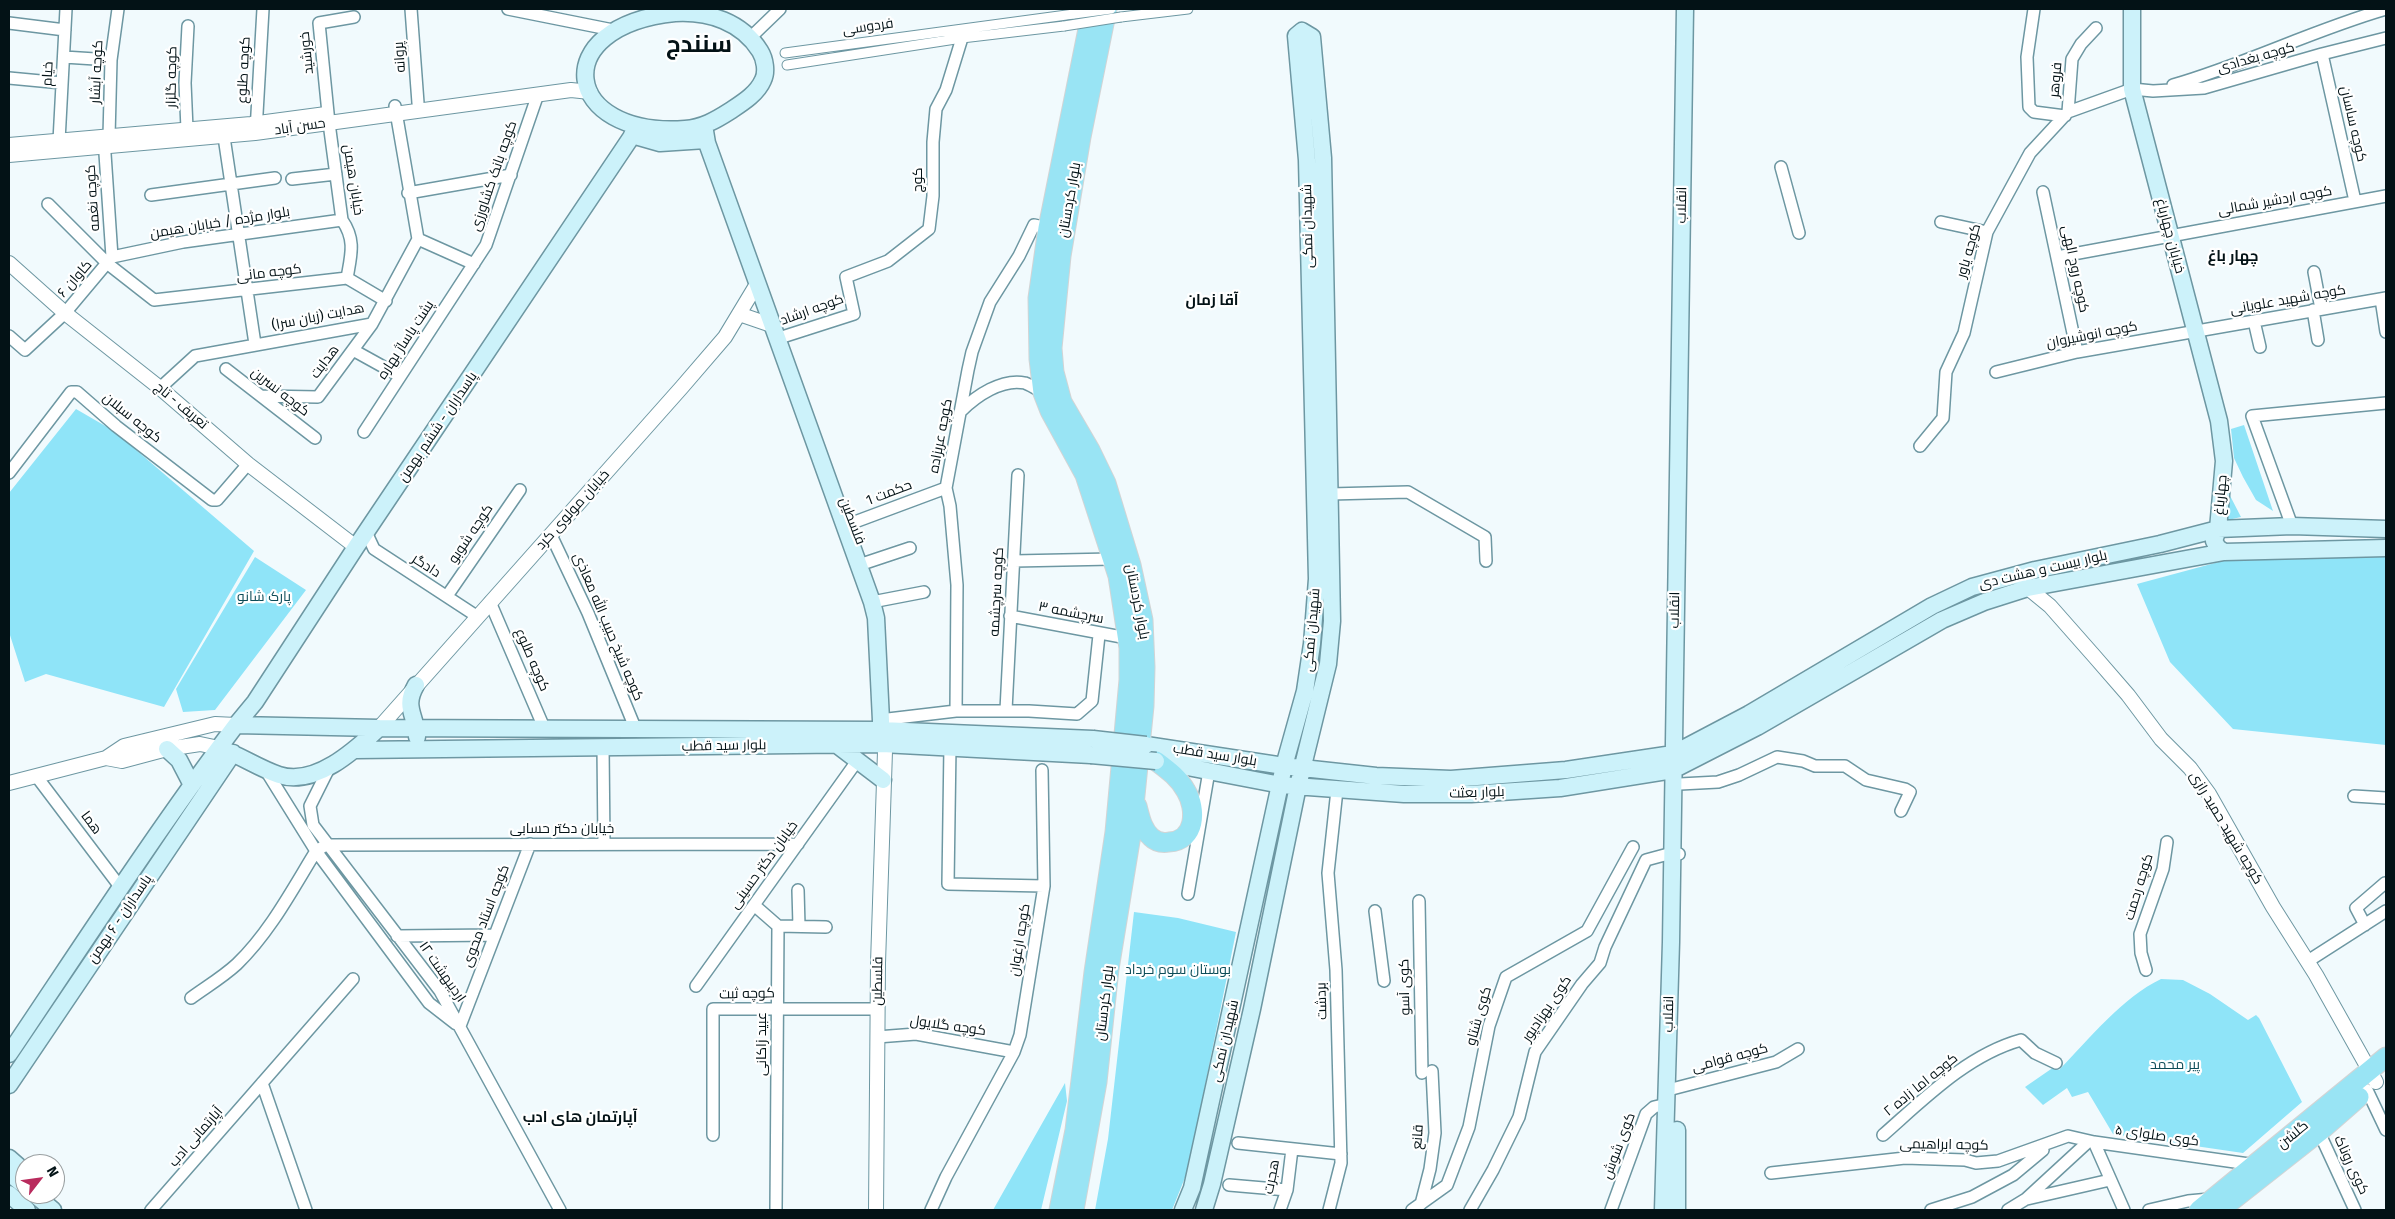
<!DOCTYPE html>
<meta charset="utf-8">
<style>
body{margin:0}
#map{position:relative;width:2395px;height:1219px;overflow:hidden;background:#f1fafd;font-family:"Fira Sans",sans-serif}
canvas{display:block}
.frame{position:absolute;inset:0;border:10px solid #031216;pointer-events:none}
.north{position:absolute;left:15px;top:1154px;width:50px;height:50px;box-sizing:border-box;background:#fff;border:1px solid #9aa0a2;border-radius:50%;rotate:60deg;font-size:14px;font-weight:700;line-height:20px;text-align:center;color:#031216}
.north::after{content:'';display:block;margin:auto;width:18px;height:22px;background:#b92b5d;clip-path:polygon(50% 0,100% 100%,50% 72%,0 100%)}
</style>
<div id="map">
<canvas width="2395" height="1219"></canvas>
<div class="frame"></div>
<div class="north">N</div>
</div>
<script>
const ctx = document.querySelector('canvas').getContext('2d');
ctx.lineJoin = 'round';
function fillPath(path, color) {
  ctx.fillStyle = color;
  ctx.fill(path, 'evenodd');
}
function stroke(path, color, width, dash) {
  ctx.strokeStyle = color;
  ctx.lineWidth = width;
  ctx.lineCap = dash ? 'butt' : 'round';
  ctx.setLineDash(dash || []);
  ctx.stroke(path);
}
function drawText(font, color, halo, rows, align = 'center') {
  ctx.font = font + ' "Fira Sans",Cairo,sans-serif';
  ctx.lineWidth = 4.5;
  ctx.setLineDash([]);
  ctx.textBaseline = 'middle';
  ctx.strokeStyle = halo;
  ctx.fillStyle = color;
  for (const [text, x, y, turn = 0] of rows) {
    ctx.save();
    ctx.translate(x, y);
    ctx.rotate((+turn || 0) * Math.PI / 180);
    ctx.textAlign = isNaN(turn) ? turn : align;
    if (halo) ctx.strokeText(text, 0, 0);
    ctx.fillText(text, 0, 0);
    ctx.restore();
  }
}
fillPath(new Path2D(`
 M76,409L114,431L254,551L164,707L46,674L25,682L9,632V493Z
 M2244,425L2273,511L2256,500L2243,477L2234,458L2231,429Z
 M2225,486L2241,517L2219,522Z
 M2252,553L2386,555V745L2233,729L2170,662L2137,584Z
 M255,557L306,590L215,710L183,712L176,689Z
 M1134,912L1178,918L1236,932L1188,1170L1172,1210H1095L1108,1139Z
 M2161,979L2183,980L2210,994L2248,1020L2256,1015L2259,1018L2302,1102L2243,1153L2113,1134L2088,1092L2072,1097L2067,1088L2043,1105L2025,1087L2054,1067L2059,1070C2088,1040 2123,997 2161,979Z
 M1065,1083L1067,1101L1041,1210H993Z`), '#8fe4f8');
const pedestrian = new Path2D(`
 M1121,17L1188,9
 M785,53L1074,14
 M787,65L962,38L1064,26`);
const minor = new Path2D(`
 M411,9L418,103
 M508,9L613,30
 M2034,9L2027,57L2029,107L2034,112L2065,116
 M9,23L65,30
 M751,37L780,9
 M2322,54L2355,201
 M64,57L111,60
 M9,78L62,83
 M2173,85C2246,64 2313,30 2386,9
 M2068,112L2072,59L2081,44L2096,28
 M187,129L185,83L188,26
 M256,131L263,9
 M109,136L111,60L118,9
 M224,137L255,344
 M104,139L112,257
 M59,141L66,9
 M1781,167L1799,233
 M292,179L336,174
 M2043,192L2077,352
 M408,193L511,175
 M151,195L275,178
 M48,204L108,264L154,300L347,278L386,301
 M1941,222L1987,232
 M418,239L474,264
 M2057,257L2386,196
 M2314,272L2321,309
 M347,278C351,255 356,240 342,220L329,123L319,23L354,17
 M2381,299L2386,332
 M2313,310L2318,340
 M2254,321L2260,347
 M9,336L25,350L65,313L112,257L183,242L342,220
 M776,339L854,314L846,277L888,261L929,229L933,196V142L936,109L946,90L962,38
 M353,350L400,376
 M226,369L315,438
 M1996,372L2077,352L2386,298
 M160,388L195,356L372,324L418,239L395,106
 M261,396L318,397L372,324
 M961,411C976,396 1002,378 1025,383C1031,385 1038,390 1043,393
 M364,432L486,245L538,94
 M1920,446L1943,418L1946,372L1964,333L1987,232L2030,153L2068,112L2132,89L2153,91L2204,88L2322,54L2386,38
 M9,473L71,392H77L116,426L212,500H217L248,464
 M1330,494L1408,492L1485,537L1486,561
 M844,526L946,488
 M2292,526L2252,416L2386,403
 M366,532L374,549L478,617
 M551,535L588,613L636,730
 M1014,561L1112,559
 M859,565L910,548
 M447,596L520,490
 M490,602L545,730
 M872,602L924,592
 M1010,616L1127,638
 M1006,710L1018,475
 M956,711L957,585L950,506L946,488L968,370L972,352L990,302L1019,256L1034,225L1048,228
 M888,719L956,711H1029L1077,714L1092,701L1099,635
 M603,747L604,844
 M330,766L310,806L313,825L440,991L560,1210
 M265,769L316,851L429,1003L456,1024
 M1042,770L1044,886
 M37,777L121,888
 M1680,784L1718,782L1739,775L1777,757L1803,761L1815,766H1845L1866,780L1905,789L1910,792L1901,811
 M2354,796L2386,798
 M798,890L799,926
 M1188,894L1209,771
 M1419,901L1422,1073
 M754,905L778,926
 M1375,911L1384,981
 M2365,925L2356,908L2385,883
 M778,926L826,927
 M397,936L495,935
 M2308,961L2386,911
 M2146,970L2141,953L2140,934L2163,869L2167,842
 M696,986L857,761
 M191,998C206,987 223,977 237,964C270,932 292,890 316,851L326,845L798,844
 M460,1026L530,844
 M877,1037L916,1034L1014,1052
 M262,1083L306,1210
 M1668,1090L1776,1062L1798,1049
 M2367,1090L2386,1130
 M2319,1132L2355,1210
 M713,1135V1009H877
 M1883,1135C1924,1099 1967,1055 2021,1040L2035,1053L2056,1063
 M2094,1142L2124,1210
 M1238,1143L1341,1154
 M1771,1173L1905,1158L1965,1160L1976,1163L1998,1161L2068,1136L2094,1142L2256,1165
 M1229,1185L1287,1190
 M2027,1199L2110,1180
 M1421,1204L1430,1169L1435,1133L1432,1071
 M151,1210L353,979
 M776,1210L778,926
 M931,1210L946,1177L1014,1052L1020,1035L1044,886L948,884L950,746
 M1280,1210L1287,1190L1292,1149
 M1329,1210L1341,1163L1336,970L1328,873L1337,790
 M1412,1210L1447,1185L1469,1127L1489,1026L1506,977L1587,931L1633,847
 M1470,1210L1493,1170L1519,1117L1535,1052L1582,984L1600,963L1605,947L1646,860L1672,853L1679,854
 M1611,1210L1646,1114L1654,1107L1667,1104
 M1931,1210L1972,1197L2013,1175L2043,1150
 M2008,1210L2026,1199L2089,1141
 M2149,1210L2188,1201L2210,1199`);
const tertiary = new Path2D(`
 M9,145L251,124L326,114
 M9,155L255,133L571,90L590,92
 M9,263L65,313L160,388L248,464L356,547
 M739,314L771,325
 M2028,588L2050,606L2095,657L2128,695L2161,739L2190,768L2209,794L2273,907L2316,975L2376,1082
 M379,728L682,387L725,337L757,284
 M106,758L122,761L167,749L200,744L219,748
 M9,783L106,758L124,746L215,724L236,725
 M876,1210L878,963L885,751L882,744`);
const secondary = new Path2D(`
 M2132,9V89L2219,421L2224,461L2218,529L2214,541L2218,548L2224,552
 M675,13C709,11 742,22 760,51C765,59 767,72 763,80C757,94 742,103 730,111C716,120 702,128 685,129C562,138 546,26 675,13Z
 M704,125L707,143L872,602L876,618L882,741
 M632,135L660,143L706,140
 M416,685C403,708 416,714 417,737
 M236,725L255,702L356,547L638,127
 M379,728L881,730L1093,739
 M837,745L883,780
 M1146,745L1284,766L1376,776L1451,779L1566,770L1673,754L1749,714L1932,606L1972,587L2035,570L2160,544L2218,529L2292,526L2386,529
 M167,749L179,760L192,785
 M356,750L882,744L1091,755
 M1156,761L1281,785L1404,794H1471L1560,788L1673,770L1757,727L1942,620L1984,602L2028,588L2224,552L2386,548
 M9,1054C83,944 156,831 236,725L379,728C355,750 315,787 279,775C258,768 240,755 219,748
 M9,1085L233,753
 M1677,1130V1210
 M9,1158L25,1172
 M9,1173L25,1186
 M9,1194L27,1210
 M34,1194L53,1210
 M1183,1210L1192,1188L1284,766L1305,691L1312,644L1317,579L1307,160L1296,36L1302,31L1312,37L1323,158L1332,621L1328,664L1298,786L1252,1009L1212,1184L1204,1210
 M1663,1210L1671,942L1685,9`);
const primary = new Path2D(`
 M1137,806C1140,817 1142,829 1151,837C1156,842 1163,843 1169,842C1196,841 1197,809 1186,791C1179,778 1168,770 1156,761
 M1059,1210L1075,1130L1094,972L1115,832L1129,680V648L1118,576L1085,475L1050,411L1043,393L1039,359L1038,298L1048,228L1092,9
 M1074,1210L1097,1082L1109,969L1131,835L1144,706L1145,667L1143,620L1131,565L1106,483L1090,450L1062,402L1054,372L1052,348L1061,256L1081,137L1107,9
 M2199,1210L2386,1057
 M2220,1210L2319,1132L2359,1097`);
stroke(pedestrian, '#6d97a2', 11);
stroke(minor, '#6d97a2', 14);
stroke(tertiary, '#6d97a2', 16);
stroke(secondary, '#6d97a2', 19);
stroke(primary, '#d2d4d5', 21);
stroke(pedestrian, '#fff', 9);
stroke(minor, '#fff', 11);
stroke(tertiary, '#fff', 14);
stroke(secondary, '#ccf2fa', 16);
stroke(primary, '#99e4f4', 19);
const pedestrianBridge = new Path2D(`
 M1074,14L1111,9
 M1064,26L1121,17`);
const secondaryBridge = new Path2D(`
 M1093,739L1146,745
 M1091,755L1156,761`);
stroke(pedestrianBridge, '#6d97a2', 11, []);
stroke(secondaryBridge, '#6d97a2', 19, []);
stroke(pedestrianBridge, '#fff', 9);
stroke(secondaryBridge, '#ccf2fa', 16);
drawText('14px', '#031216', '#fff', [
 ["فردوسی",868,27,-8],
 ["خورشید",307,53,-96],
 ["پروانه",400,57,-94],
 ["کوچه بغدادی",2256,58,-16],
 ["کوچه طلوع",244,70,-87],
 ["کوچه آبشار",97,72,-87],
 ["خیام",48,74,-87],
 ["کوچه گلزار",172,77,-89],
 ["فروهر",2056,80,-85],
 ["کوچه ساسان",2353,124,77],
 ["حسن آباد",300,127,-8],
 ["کوچه بانک کشاورزی",494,176,-71],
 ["خیابان هیمن",353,180,81],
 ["کوچ",918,180,-90],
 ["کوچه نغمه",93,198,-94],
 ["بلوار کردستان",1070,200,-80],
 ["کوچه اردشیر شمالی",2275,201,-10],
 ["انقلاب",1682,205,-89],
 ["بلوار مژده / خیابان هیمن",220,223,-9],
 ["شهیدان نمکی",1308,226,-91],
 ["خیابان چهارباغ",2170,236,75],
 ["کوچه یاور",1969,251,-74],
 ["کوچه روح الهی",2075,269,78],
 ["کوچه مانی",269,273,-7],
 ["کاوان ۶",75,279,-49],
 ["کوچه شهید علویانی",2288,300,-10],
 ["کوچه ارشاد",812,310,-20],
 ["هدایت (زبان سرا)",318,317,-11],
 ["کوچه انوشیروان",2092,335,-11],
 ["پشت پاساژ بهاره",406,340,-57],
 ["هدایت",325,362,-53],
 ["کوچه نسرین",280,392,38],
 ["تعریف - تاج",181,406,40],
 ["کوچه سبلان",132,418,39],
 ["پاسداران - ششم بهمن",438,427,-56],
 ["کوچه عربزاده",941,436,-79],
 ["حکمت 1",889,493,-21],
 ["چهارباغ",2221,495,-85],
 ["خیابان مولوی کرد",573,510,-48],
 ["فلسطین",852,521,69],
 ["کوچه شوبو",471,534,-56],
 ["دادگر",426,566,33],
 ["بلوار بیست و هشت دی",2043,570,-13],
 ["کوچه سرچشمه",997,592,-87],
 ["بلوار کردستان",1137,602,79],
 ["انقلاب",1675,610,-89],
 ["سرچشمه ۳",1071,613,11],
 ["کوچه شیخ حبیب الله معاذی",608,627,67],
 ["شهیدان نمکی",1312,630,-85],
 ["کوچه طلوع",532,660,67],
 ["بلوار سید قطب",724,746,-1],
 ["بلوار سید قطب",1215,755,9],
 ["بلوار بعثت",1477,793,-2],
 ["هما",91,823,53],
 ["کوچه شهید حمید رازی",2226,828,59],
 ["خیابان دکتر حسابی",562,829],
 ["خیابان دکتر حسینی",764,865,-54],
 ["کوچه رحمت",2139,887,-73],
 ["کوچه استاد محوی",486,916,-69],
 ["پاسداران - ۶ بهمن",120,919,-56],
 ["کوچه ارغوان",1020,940,-81],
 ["۱۲ اردیبهشت",442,972,55],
 ["فلسطین",878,981,-89],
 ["کوی آسو",1405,987,-91],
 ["کوچه ثبت",747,994,-1],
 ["بردشت",1322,1001,-92],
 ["بلوار کردستان",1105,1003,-83],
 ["کوی بهزادپور",1547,1009,-56],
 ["انقلاب",1669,1014,-89],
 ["کوی شتاو",1479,1016,-74],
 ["کوچه گلایول",948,1026,8],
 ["شهیدان نمکی",1225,1041,-77],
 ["عبید زاکانی",762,1044,-90],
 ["کوچه قوامی",1730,1058,-15],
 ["کوچه اما زاده ۲",1921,1085,-39],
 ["گلشن",2293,1135,-39],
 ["کوی صلوای ۵",2157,1136,8],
 ["آپارتمانی ادب",196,1137,-49],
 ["قانع",1418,1137,-86],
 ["کوچه ابراهیمی",1944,1145,1],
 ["کوی شوش",1619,1146,-69],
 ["کوی روناک",2351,1165,65],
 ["هجرت",1272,1177,-79]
]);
drawText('14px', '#0c4c58', '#fff', [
 ["پارک شانو",264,597],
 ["بوستان سوم خرداد",1178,970],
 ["پیر محمد",2175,1065]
]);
drawText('bold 15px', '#031216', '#fff', [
 ["چهار باغ",2233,257],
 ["آقا زمان",1212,301],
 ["آپارتمان های ادب",580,1118]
]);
drawText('bold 24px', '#031216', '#fff', [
 ["سنندج",699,45]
]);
</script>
